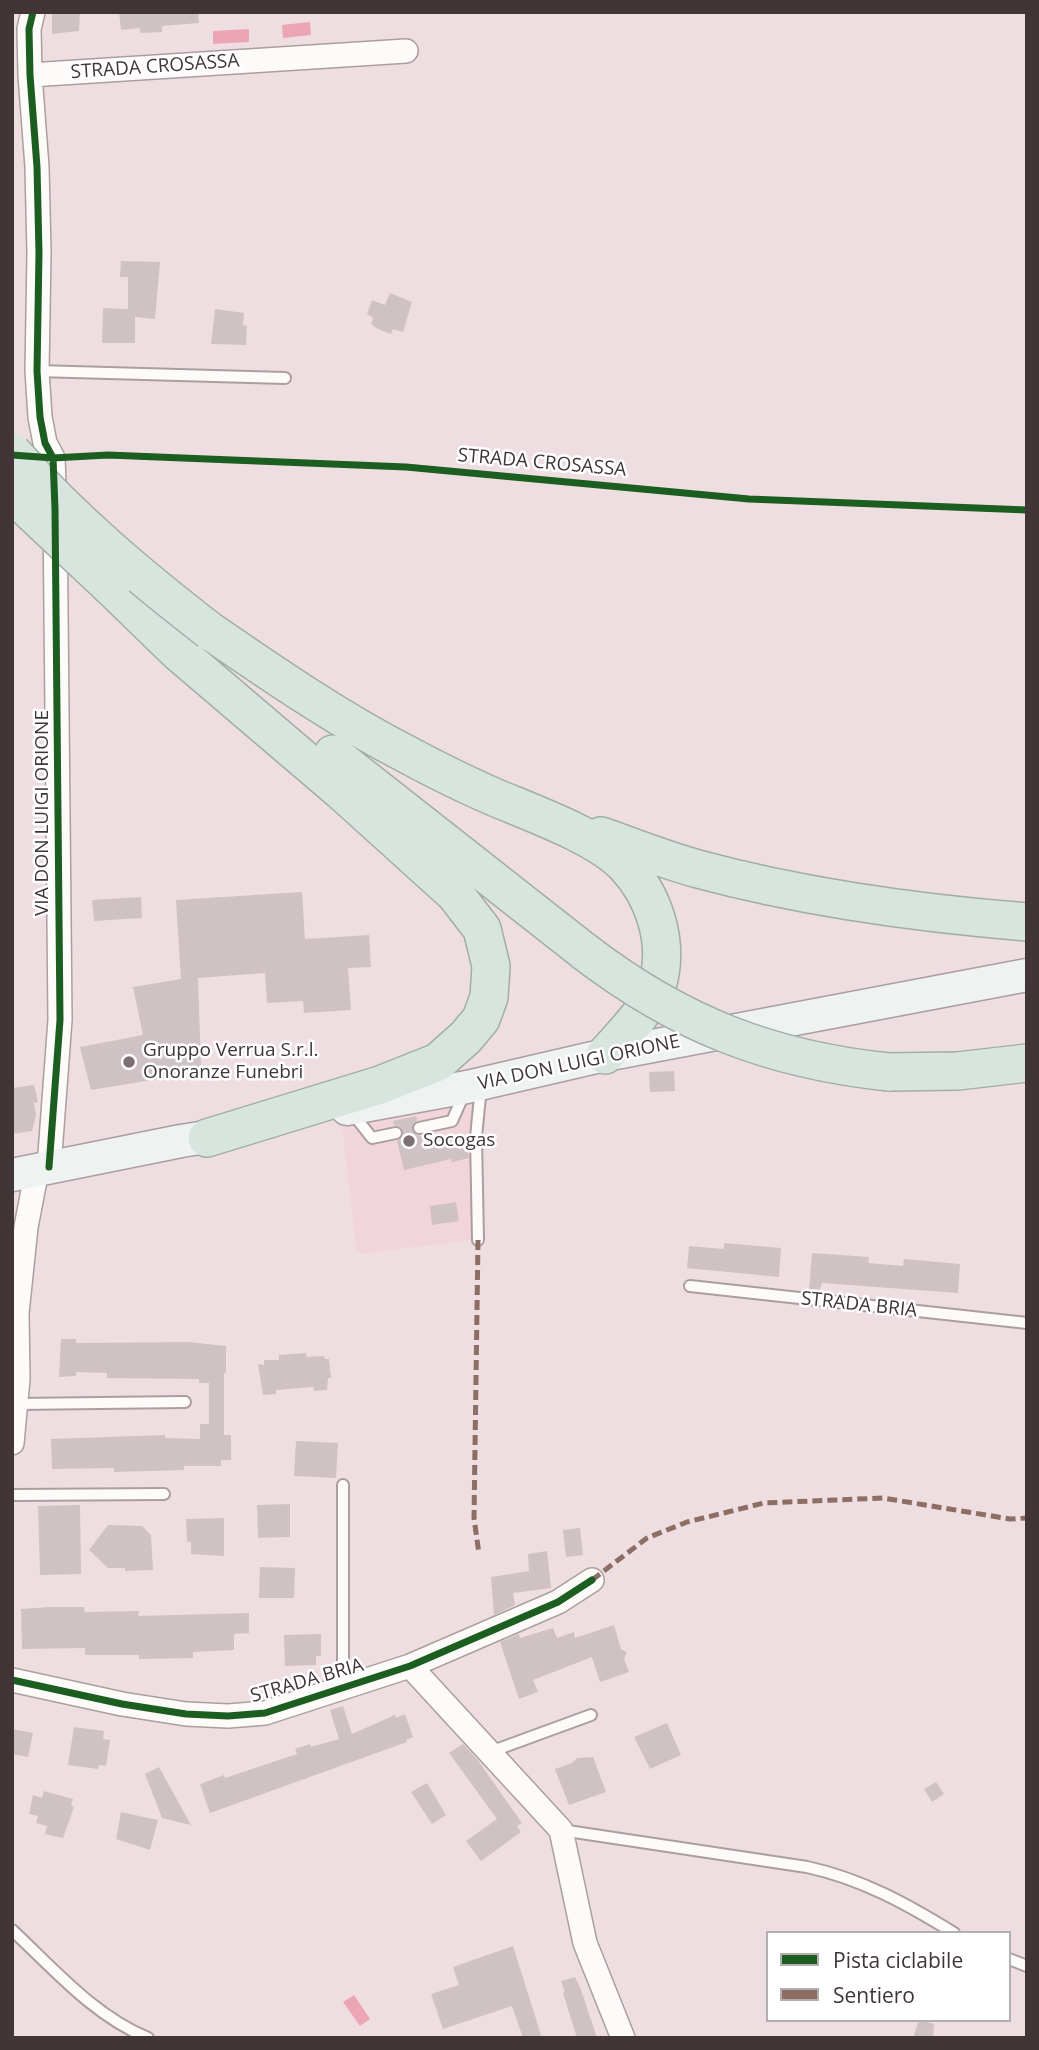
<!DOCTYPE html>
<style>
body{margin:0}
#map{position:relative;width:1039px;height:2050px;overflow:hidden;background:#efdee1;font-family:"Open Sans",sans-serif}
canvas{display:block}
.frame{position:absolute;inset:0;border:14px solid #413537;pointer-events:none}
.legend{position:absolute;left:766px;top:1931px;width:245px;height:91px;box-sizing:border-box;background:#fff;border:2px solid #b3aeaf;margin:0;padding:9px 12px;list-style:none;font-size:21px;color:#413537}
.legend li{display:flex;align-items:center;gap:14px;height:35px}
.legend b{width:35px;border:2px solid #b3aeaf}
</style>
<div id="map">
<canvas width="1039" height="2050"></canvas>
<div class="frame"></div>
<ul class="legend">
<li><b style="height:9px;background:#1b5e20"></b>Pista ciclabile</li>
<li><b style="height:9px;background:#8d6e63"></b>Sentiero</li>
</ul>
</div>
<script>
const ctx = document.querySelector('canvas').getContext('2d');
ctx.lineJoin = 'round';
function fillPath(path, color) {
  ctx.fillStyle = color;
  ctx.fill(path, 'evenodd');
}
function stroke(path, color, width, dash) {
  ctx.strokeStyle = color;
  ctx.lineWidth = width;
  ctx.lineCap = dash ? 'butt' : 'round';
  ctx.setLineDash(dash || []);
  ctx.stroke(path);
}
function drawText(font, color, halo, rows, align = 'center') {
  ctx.font = font + ' "Open Sans",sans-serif';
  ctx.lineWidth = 5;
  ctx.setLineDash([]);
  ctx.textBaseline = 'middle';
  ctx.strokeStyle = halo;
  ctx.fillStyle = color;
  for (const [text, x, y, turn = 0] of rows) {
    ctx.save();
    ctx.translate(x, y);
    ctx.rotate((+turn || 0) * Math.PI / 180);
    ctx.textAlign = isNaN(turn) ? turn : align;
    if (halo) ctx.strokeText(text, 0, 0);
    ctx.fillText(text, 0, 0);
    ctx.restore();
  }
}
fillPath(new Path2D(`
 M474,1100L472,1240L357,1254L342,1127Z`), '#f2d5da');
fillPath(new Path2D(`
 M310,22L311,35L283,38L282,25Z
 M249,29V42L213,44V31Z
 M354,1995L370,2019L360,2026L343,2002Z`), '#eba5b4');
fillPath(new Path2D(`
 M52,12H80L79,31L52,34Z
 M119,12H198L199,23L162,26V32L140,33V28L121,30Z
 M121,261L160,262L155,319L135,317V343H102L103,308L128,309V277H120Z
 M390,293L412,302L403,332L393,329L391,334L376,328L371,324L373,318L367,314L372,300L385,305Z
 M215,309L244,313L243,325L247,326L246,345L211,344Z
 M302,892L305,939L369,935L371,967L348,968L351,1010L304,1013L303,1001L267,1003L265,973L198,978L201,1067L175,1071L176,1076L91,1090L80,1047L143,1035L133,987L181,979L176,900Z
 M141,897L142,918L94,921L92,900Z
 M674,1071L675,1091L650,1092L649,1072Z
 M34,1085L38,1102L34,1103L36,1115L32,1131L12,1134V1088Z
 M416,1116L417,1120L412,1125V1130L416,1135L421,1136L424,1150L466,1140L469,1158L452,1162L451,1159L404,1170L397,1141L403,1136V1131L399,1126L394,1125L393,1121Z
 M456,1202L459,1221L432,1225L430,1206Z
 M724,1243L781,1248L779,1277L687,1268L689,1246L724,1249Z
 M812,1253L869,1257L868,1263L903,1266L904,1259L960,1264L958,1293L822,1283L819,1292L809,1291Z
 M61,1339H76V1343L189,1342L226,1346V1373H224V1435H231V1460H221V1466H184V1470L114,1472V1468L52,1469L51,1439L165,1435V1438L200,1439V1424H209V1383H199V1379L107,1378V1373L76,1372V1376L59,1377Z
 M306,1353L307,1357L324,1356L325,1359H329L331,1378H328L327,1390L314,1391L313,1387L276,1390V1394L263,1395L258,1364L264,1365V1360H279V1355Z
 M296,1441L338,1443L336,1478L294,1476Z
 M290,1504V1537L258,1538L257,1505Z
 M80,1505L81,1574L40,1575L38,1506Z
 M224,1518V1556L191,1554V1542H187L186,1519Z
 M108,1525L142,1526L151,1535L153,1570L125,1571V1568H108L89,1550Z
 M580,1528L583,1555L566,1557L563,1530Z
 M547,1551L551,1588L513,1593L515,1605L494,1615L491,1577L529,1571L528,1554Z
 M260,1567L295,1568L294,1598H259Z
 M50,1607H84L85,1612L139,1611L138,1616L249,1613V1633L234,1634V1650L193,1652V1658L139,1659V1655H85V1648L22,1649L21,1609Z
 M614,1625L621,1649L627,1652L624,1659L629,1672L600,1682L592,1657L533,1680L538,1692L519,1699L500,1642L519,1634L520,1638L553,1628L557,1638L574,1632L575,1638Z
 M321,1634V1656H316V1665L285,1666L284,1635Z
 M343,1706L352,1734L395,1715L396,1718L405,1714L413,1737L406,1740L407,1742L210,1813L200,1784L224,1775L225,1778L297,1754L295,1749L310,1744L311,1747L339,1739L330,1710Z
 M667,1723L681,1755L650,1769L634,1737Z
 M74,1727L104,1731L103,1739L110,1740L106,1766L99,1765L98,1769L68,1765Z
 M12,1729L33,1733L28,1757L12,1754Z
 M463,1744L477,1759L522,1823L517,1826L521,1832L481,1861L466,1841L497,1819L449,1753Z
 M593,1757L606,1792L569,1805L555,1769L572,1763L577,1758Z
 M159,1767L191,1825L162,1818L145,1774Z
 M936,1782L944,1794L932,1802L924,1789Z
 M427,1783L446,1815L432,1824L411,1792Z
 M44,1791L73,1799L71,1806L74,1807L63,1838L45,1834L47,1826L36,1823L38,1816L29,1814L33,1795L42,1798Z
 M121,1812L158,1820L150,1850L116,1839Z
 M513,1946L542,2038H523L512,2006L443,2029L431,1994L459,1985L453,1967Z
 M575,1977L580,1987L597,2038H577L563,1993L565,1992L561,1981Z
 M919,2020L934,2024L933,2038H913Z`), '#cfc2c4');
const service = new Path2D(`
 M37,371L285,378
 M353,1114L372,1138L396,1133
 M419,1128L452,1121L464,1094
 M478,1240L476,1137L481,1086
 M690,1286L1027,1323
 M16,1404L185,1402
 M12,1495L164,1494
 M343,1689V1485
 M490,1752L591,1715
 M561,1830L807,1867C862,1879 907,1904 954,1933
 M12,1930C54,1969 94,2016 148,2038
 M1009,1959L1027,1966`);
const minor = new Path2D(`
 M33,12L29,29L30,75L37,167L39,253L37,371L40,417L45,443L53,458L55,509L60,1020L49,1167
 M30,75L406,51
 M12,1443L18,1379L17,1313L26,1227L37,1170
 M410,1666L561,1830L585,1943L623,2038
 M12,1680L122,1704L186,1714L228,1716L265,1713L410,1666L558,1602L592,1580`);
const secondary = new Path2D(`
 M347,1109L467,1087L605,1055L1027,975
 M12,1175L181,1141L231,1133`);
const trunk = new Path2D(`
 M111,587L178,652L341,791L455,894L482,929L491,966L489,997L481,1019L466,1037L438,1062L380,1085L207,1138
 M210,631C274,675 338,719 408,755C436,770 464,784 494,797C532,813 597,836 625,865C654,896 669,941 658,983C651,1007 622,1036 605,1055
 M333,754L585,952
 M601,836C633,847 665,860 698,869C805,898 916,913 1027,922
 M889,1072L958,1071L1027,1063`);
stroke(service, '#ab9ea1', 14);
stroke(minor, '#ab9ea1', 26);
stroke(secondary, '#ab9ea1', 35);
stroke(trunk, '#a1aea8', 40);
stroke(service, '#fdfafa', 10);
stroke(minor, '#fdfafa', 23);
stroke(secondary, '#eef2f0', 32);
stroke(trunk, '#d8e5df', 37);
const trunkBridge = new Path2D(`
 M12,452C71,519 140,577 210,631
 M12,494L111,587
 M585,952C679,1024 771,1060 889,1072`);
stroke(trunkBridge, '#a1aea8', 40, []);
stroke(trunkBridge, '#d8e5df', 37);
stroke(new Path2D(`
 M478,1240L474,1518L479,1554
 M592,1580L647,1538L687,1522L764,1503L883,1498L1010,1519L1027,1518`), '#8d6e63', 5, [10, 5]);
stroke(new Path2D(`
 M33,12L29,29L30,75L37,167L39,253L37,371L40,417L45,443L53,458L55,509L60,1020L49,1167
 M12,455L53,458L108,455L406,467L749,499L1027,510
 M12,1680L122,1704L186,1714L228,1716L265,1713L410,1666L558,1602L592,1580`), '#1b5e20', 7);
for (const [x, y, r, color] of [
 [129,1062,7,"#7e7072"],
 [409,1141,7,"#7e7072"]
]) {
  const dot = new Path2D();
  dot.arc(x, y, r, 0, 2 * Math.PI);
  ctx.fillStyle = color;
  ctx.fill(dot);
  stroke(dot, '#fff', 2.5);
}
drawText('19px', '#413537', '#fff', [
 ["STRADA CROSASSA",155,67,-4],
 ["STRADA CROSASSA",542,463,5],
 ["VIA DON LUIGI ORIONE",43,813,-90],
 ["VIA DON LUIGI ORIONE",579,1063,-12],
 ["STRADA BRIA",859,1305,6],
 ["STRADA BRIA",307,1681,-16]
]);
drawText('19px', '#413537', '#fff', [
 ["Gruppo Verrua S.r.l.",143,1051],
 ["Onoranze Funebri",143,1073],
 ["Socogas",423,1141]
], 'left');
</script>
